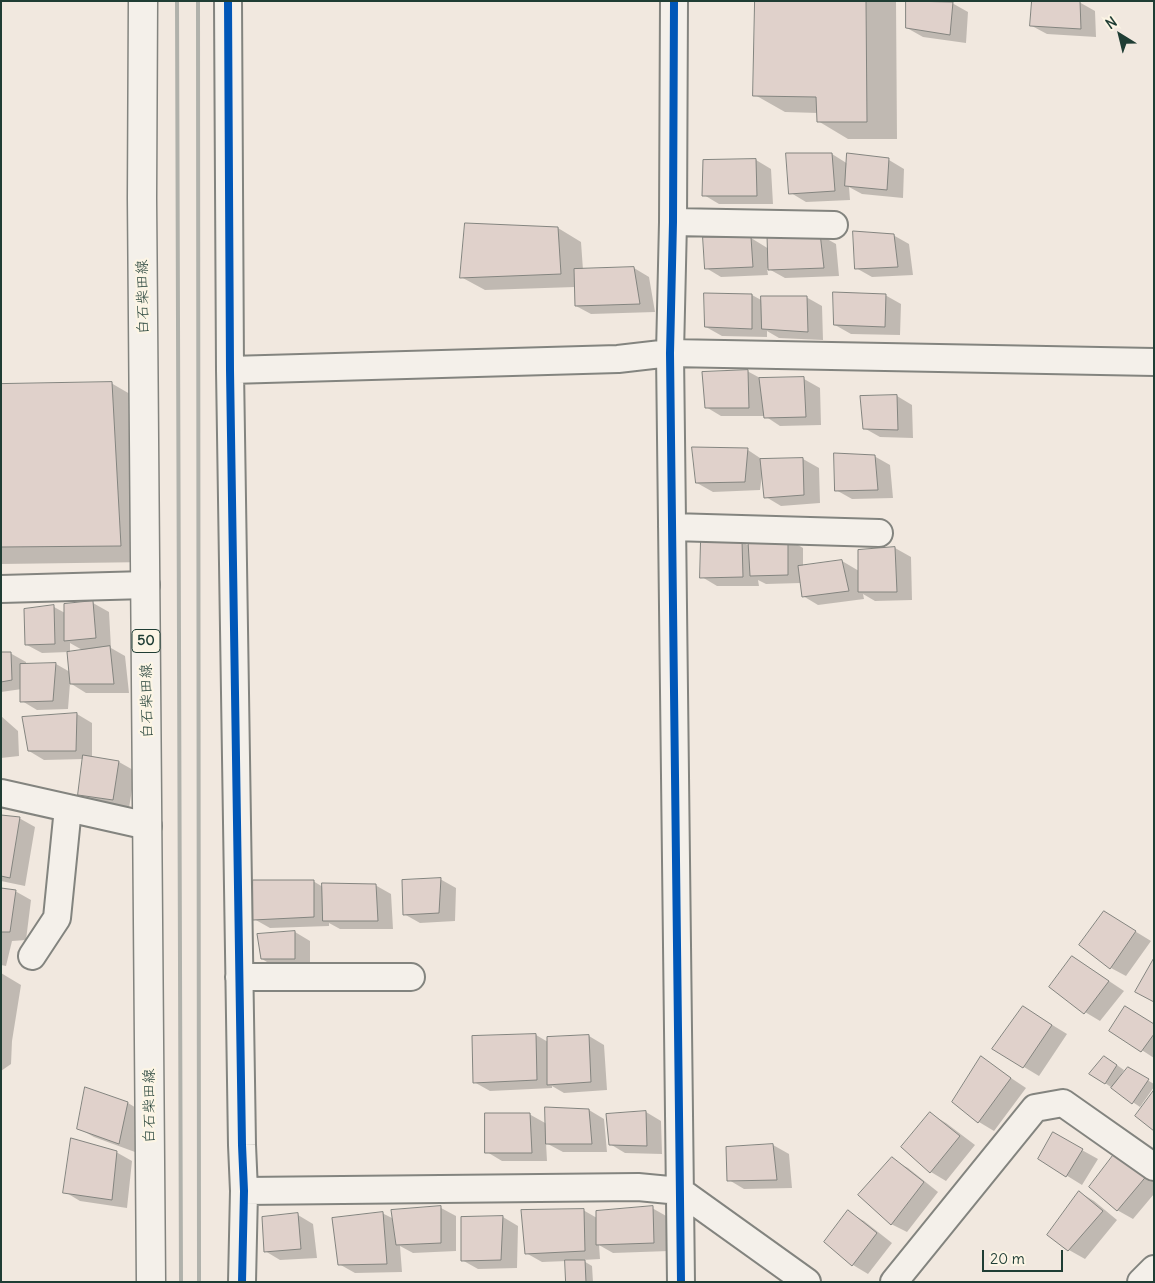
<!DOCTYPE html>
<meta charset="utf-8">
<style>
body{margin:0}
#map{position:relative;width:1155px;height:1283px;overflow:hidden;background:#f1e8df;font-family:Delius,sans-serif}
canvas{display:block}
.frame{position:absolute;inset:0;border:2px solid #1f3d34;pointer-events:none}
.north{position:absolute;left:1095px;top:10px;width:50px;height:50px;-webkit-text-stroke:4px #fcf5e5;paint-order:stroke;rotate:324deg;font-size:14px;font-weight:700;line-height:20px;text-align:center;color:#1f3d34}
.north::after{content:'';display:block;margin:auto;width:18px;height:22px;background:#1f3d34;clip-path:polygon(50% 0,100% 100%,50% 72%,0 100%)}
.scale{position:absolute;left:982px;top:1250px;width:81px;height:22px;box-sizing:border-box;border:2px solid #1f3d34;border-top:0;padding-left:6px;font-size:15px;line-height:18px;white-space:nowrap;color:#1f3d34;-webkit-text-stroke:4px #fcf5e5;paint-order:stroke}
</style>
<div id="map">
<canvas width="1155" height="1283"></canvas>
<div class="frame"></div>
<div class="north">N</div>
<div class="scale">20 m</div>
</div>
<script>
const ctx = document.querySelector('canvas').getContext('2d');
ctx.lineJoin = 'round';
function fillPath(path, color) {
  ctx.fillStyle = color;
  ctx.fill(path, 'evenodd');
}
function stroke(path, color, width, dash) {
  ctx.strokeStyle = color;
  ctx.lineWidth = width;
  ctx.lineCap = dash ? 'butt' : 'round';
  ctx.setLineDash(dash || []);
  ctx.stroke(path);
}
function drawText(font, color, halo, rows, align = 'center') {
  ctx.font = font + ' Delius,"Klee One",sans-serif';
  ctx.lineWidth = 4.5;
  ctx.setLineDash([]);
  ctx.textBaseline = 'middle';
  ctx.strokeStyle = halo;
  ctx.fillStyle = color;
  for (const [text, x, y, turn = 0] of rows) {
    ctx.save();
    ctx.translate(x, y);
    ctx.rotate((+turn || 0) * Math.PI / 180);
    ctx.textAlign = isNaN(turn) ? turn : align;
    if (halo) ctx.strokeText(text, 0, 0);
    ctx.fillText(text, 0, 0);
    ctx.restore();
  }
}
fillPath(new Path2D(`
 M756,1H896L897,139H848L818,121V113L785,112L755,95Z
 M908,1L952,3L968,12L966,43L923,37L907,28Z
 M1079,2L1095,11L1096,37L1047,34L1032,26Z
 M832,154L848,164L889,160L904,169L903,198L862,194L849,187L850,200L806,202L791,193Z
 M756,160L771,169L773,204H719L704,195Z
 M558,228L581,242L583,270L634,268L649,277L655,312L591,314L576,306L575,287L485,290L461,277Z
 M820,235L836,244L839,276L785,278L767,268L768,275L721,277L706,268L751,238L769,249Z
 M893,235L909,244L913,275L872,277L856,268Z
 M752,295L763,301L806,297L822,306L823,340L779,338L767,331V337L722,336L706,327Z
 M885,295L901,304L900,335L851,334L835,325Z
 M747,371L762,379H804L820,388L821,425L780,426L765,416H721L706,407Z
 M111,383L142,401L151,562L1,564V385Z
 M897,396L912,405L913,438L880,437L864,428Z
 M748,450L763,460L803,459L819,468L820,503L781,506L766,497L762,475L760,490L713,492L697,483Z
 M874,456L890,465L893,498L852,499L836,490Z
 M788,539L803,548V567L842,561L859,571L895,548L911,557L912,600L875,601L863,594L864,599L818,605L803,596L801,583L766,584L758,580L759,586H717L702,577L741,542L750,546Z
 M93,603L109,612L111,648L125,656L129,693H86L70,683L68,709L37,710L22,701V689L1,692V653H10L26,662V665L56,664L70,672L68,652L42,653L27,645L26,610L54,607L65,613ZM70,643L84,651L70,653Z
 M77,714L92,723V757L119,762L135,771L129,808L95,804L80,795L84,759L44,760L29,751L23,718Z
 M1,716L18,731L19,756L1,758Z
 M1,817L19,818L35,827L25,886L1,881Z
 M440,879L456,888L455,921L420,923L404,914Z
 M313,881L323,887L375,885L391,894L393,929H340L329,923V926L270,928L254,919Z
 M1,889L15,891L31,900L26,940L12,941L6,966L1,965Z
 M1120,922L1151,941L1126,976L1111,968Z
 M295,932L310,941V967L277,968L262,959Z
 M1073,957L1124,991L1100,1021L1085,1012Z
 M1,973L21,985L12,1041L11,1064L1,1071Z
 M1023,1007L1067,1034L1039,1076L1024,1067Z
 M1154,1024V1058L1111,1030Z
 M536,1035L548,1042L589,1036L604,1045L607,1090L564,1093L552,1086V1088L490,1091L474,1082V1038Z
 M981,1058L1026,1088L994,1131L979,1122L954,1101Z
 M1111,1061L1124,1070L1118,1079L1119,1080L1129,1069L1154,1084V1087L1140,1107L1105,1083Z
 M86,1089L128,1103L143,1112L135,1152L94,1137L78,1128Z
 M589,1110L604,1119L607,1152H563L546,1143L547,1161H502L487,1152L529,1114L547,1124Z
 M646,1112L661,1121L662,1154L625,1153L610,1144Z
 M931,1114L946,1123L975,1145L946,1181L931,1172L902,1147Z
 M1053,1134L1098,1159L1082,1185L1040,1159Z
 M773,1145L789,1154L792,1188L744,1189L729,1180Z
 M116,1152L132,1161L127,1208L80,1201L65,1192Z
 M892,1159L908,1168L938,1192L907,1232L891,1224Z
 M1133,1159L1154,1175V1194L1133,1219L1117,1210Z
 M1079,1192L1094,1201L1117,1220L1085,1259L1069,1250L1049,1234Z
 M441,1208L456,1216V1251L413,1253L400,1246L402,1272L355,1273L339,1264L382,1213L394,1219Z
 M652,1208L668,1217L669,1251L613,1253L599,1245L600,1259L582,1260L592,1266L593,1282H567V1261L542,1262L526,1253L583,1210L597,1218Z
 M848,1212L864,1221L892,1243L868,1274L853,1265Z
 M298,1215L313,1224L317,1258L280,1260L265,1251Z
 M503,1217L518,1226L517,1268L478,1269L462,1260Z`), '#0003');
const building = new Path2D(`
 M755,1H866L867,122H817L816,97L753,96Z
 M906,1L953,2L950,35L906,28Z
 M1032,1H1080L1081,29L1030,26Z
 M786,153H832L835,191L789,194Z
 M847,153L889,158L887,190L845,186Z
 M756,159L757,196H702L703,160Z
 M465,223L558,227L561,274L460,278Z
 M853,231L894,234L898,267L855,269Z
 M820,233L824,268L768,270L767,235Z
 M703,237H751L753,267L705,269Z
 M634,267L640,304L575,306L574,269Z
 M833,292L886,294L885,327L834,325Z
 M704,293L752,294V329L705,327Z
 M761,296H807L808,332L762,329Z
 M748,370L749,408H705L702,372Z
 M804,377L806,417L764,418L759,378Z
 M112,382L121,546L1,547V384Z
 M897,395L898,430L863,429L860,396Z
 M692,447L748,448L745,482L696,483Z
 M834,453L875,455L878,490L835,491Z
 M803,458L804,495L764,498L760,459Z
 M788,537V575L750,576L748,541Z
 M701,539L742,540L743,577L700,578Z
 M895,547L897,592H858V550Z
 M842,560L849,591L802,597L798,566Z
 M93,601L96,638L64,641V604Z
 M54,605L55,644L25,645L24,609Z
 M110,646L114,684H70L67,652Z
 M1,652H11L12,680L1,682Z
 M56,663L53,701L20,702V664Z
 M77,713L76,751H28L22,717Z
 M83,755L119,761L113,800L78,795Z
 M1,815L20,817L10,878L1,876Z
 M441,878L439,913L403,915L402,880Z
 M253,880H314V917L253,920Z
 M322,883L376,884L378,921H323Z
 M1,888L16,890L10,932H1Z
 M1104,911L1136,931L1110,969L1079,945Z
 M295,931V959H261L257,934Z
 M1072,956L1109,981L1084,1014L1049,987Z
 M1154,958V1002L1135,992Z
 M1023,1006L1052,1025L1023,1068L992,1049Z
 M1125,1006L1154,1024V1034L1141,1052L1109,1031Z
 M536,1034L537,1080L473,1083L472,1036Z
 M589,1035L591,1082L547,1085V1037Z
 M981,1056L1011,1078L978,1123L952,1102Z
 M1104,1056L1117,1065L1105,1084L1089,1074Z
 M1128,1067L1149,1079L1132,1104L1111,1088Z
 M85,1087L128,1102L119,1144L77,1129Z
 M1154,1090V1131L1135,1116Z
 M545,1107L589,1109L592,1144H546Z
 M646,1111L647,1146L609,1145L606,1114Z
 M930,1112L960,1136L930,1173L901,1147Z
 M485,1113H530L532,1153H485Z
 M1053,1132L1083,1149L1066,1177L1038,1159Z
 M71,1138L117,1151L112,1200L63,1193Z
 M773,1144L777,1180L727,1181L726,1147Z
 M1118,1149L1149,1173L1117,1211L1089,1187Z
 M892,1157L924,1182L891,1225L858,1195Z
 M1079,1191L1103,1211L1068,1251L1047,1235Z
 M441,1206V1243L396,1245L391,1210Z
 M653,1206L654,1243L596,1245V1211Z
 M584,1209L585,1251L525,1254L521,1210Z
 M848,1210L877,1233L852,1266L824,1242Z
 M383,1212L387,1264L338,1265L332,1218Z
 M298,1213L301,1249L264,1252L262,1217Z
 M503,1216L501,1260L461,1261V1217Z
 M565,1260H585L586,1282H566Z`);
fillPath(building, '#e0d1cb');
stroke(building, '#83847f', 1);
const minor = new Path2D(`
 M228,1L230,370L242,1145L244,1191L242,1282
 M674,1L673,222L670,353L681,1282
 M673,222L834,225
 M230,370L618,359L670,353L1154,362
 M672,527L879,533
 M1,589L146,585
 M1,793L148,826
 M32,956L57,918L68,808
 M239,977H411
 M244,1191L638,1187L680,1191L807,1282
 M894,1282L1035,1108L1063,1103L1154,1167
 M1141,1282L1154,1269`);
const major = new Path2D(`
 M143,1L142,198L151,1282`);
stroke(minor, '#83847f', 30);
stroke(major, '#83847f', 31);
stroke(minor, '#f4f0ea', 26);
stroke(major, '#f4f0ea', 28);
stroke(new Path2D(`
 M177,1L181,1282
 M198,1L199,1282`), '#b0b1ab', 4);
stroke(new Path2D(`
 M228,1L230,370L242,1145L244,1191L242,1282
 M674,1L673,222L670,353L681,1282`), '#0057b8', 8);
for (const [x, y, w] of [
 [146,641,28]
]) {
  const box = new Path2D();
  box.roundRect(x - w / 2, y - 11.5, w, 23, 4);
  ctx.fillStyle = '#fcf5e5';
  ctx.fill(box);
  stroke(box, '#1f3d34', 1);
}
drawText('bold 14px', '#1f3d34', null, [
 ["50",146,641]
]);
drawText('15px', '#1f3d34', '#fcf5e5', [
 ["白石柴田線",143,297,-91],
 ["白石柴田線",147,701,-91],
 ["白石柴田線",150,1106,-90]
]);
</script>
